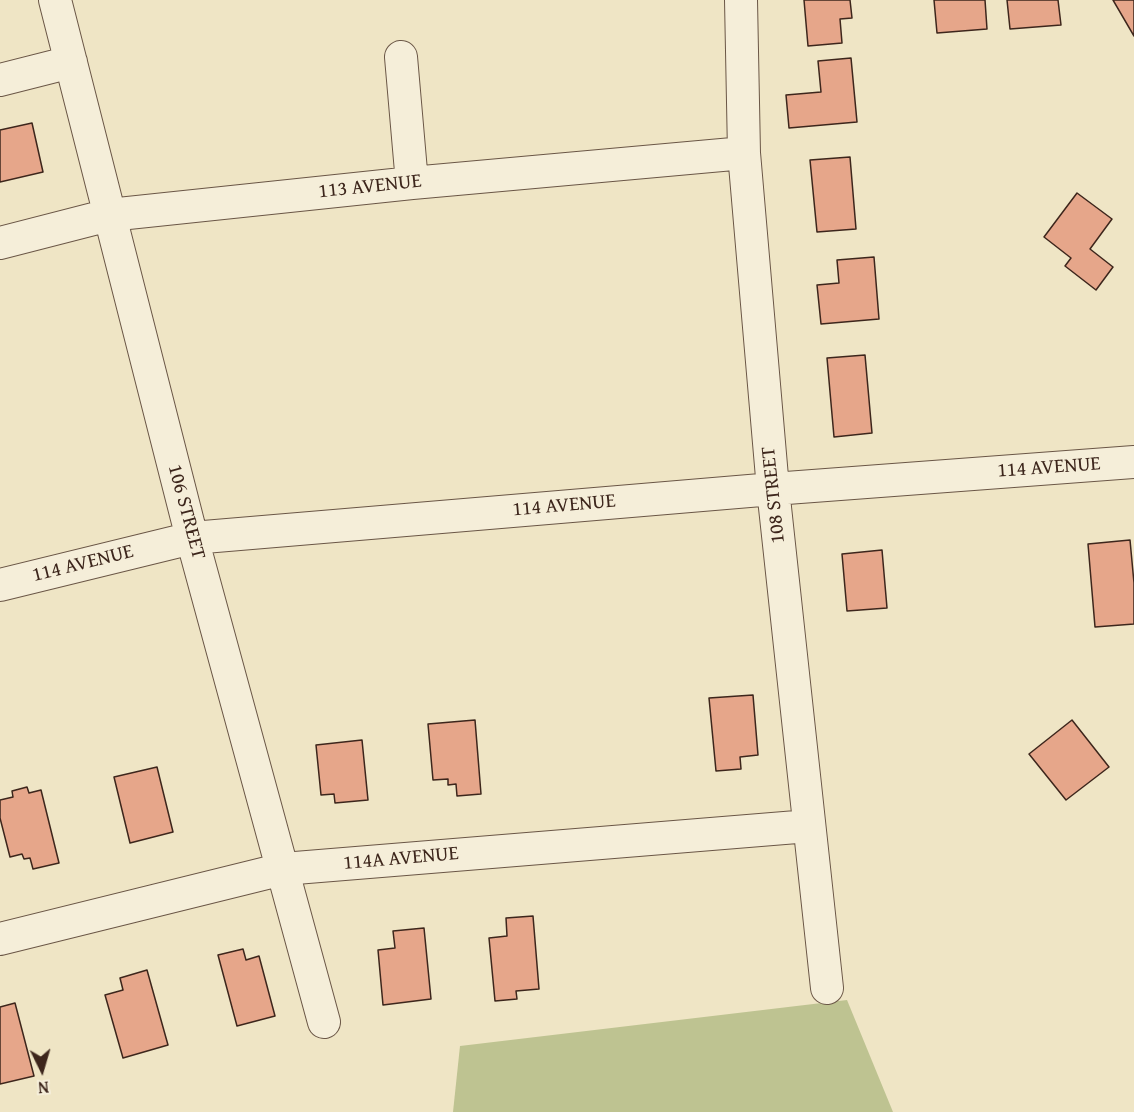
<!DOCTYPE html>
<style>
body{margin:0}
#map{position:relative;width:1134px;height:1112px;overflow:hidden;background:#efe5c5;font-family:"Gentium Book Plus",serif}
canvas{display:block}
.north{position:absolute;left:12px;top:1040px;width:60px;height:60px;-webkit-text-stroke:4px #f5eed9;paint-order:stroke;rotate:175deg;font-size:16px;font-weight:700;line-height:24px;text-align:center;color:#3d261c}
.north::after{content:'';display:block;margin:auto;width:21px;height:27px;background:#3d261c;clip-path:polygon(50% 0,100% 100%,50% 72%,0 100%)}
</style>
<div id="map">
<canvas width="1134" height="1112"></canvas>
<div class="north">N</div>
</div>
<script>
const ctx = document.querySelector('canvas').getContext('2d');
ctx.lineJoin = 'round';
function fillPath(path, color) {
  ctx.fillStyle = color;
  ctx.fill(path, 'evenodd');
}
function stroke(path, color, width, dash) {
  ctx.strokeStyle = color;
  ctx.lineWidth = width;
  ctx.lineCap = dash ? 'butt' : 'round';
  ctx.setLineDash(dash || []);
  ctx.stroke(path);
}
function drawText(font, color, halo, rows, align = 'center') {
  ctx.font = font + ' "Gentium Book Plus",serif';
  ctx.lineWidth = 5;
  ctx.setLineDash([]);
  ctx.textBaseline = 'middle';
  ctx.strokeStyle = halo;
  ctx.fillStyle = color;
  for (const [text, x, y, turn = 0] of rows) {
    ctx.save();
    ctx.translate(x, y);
    ctx.rotate((+turn || 0) * Math.PI / 180);
    ctx.textAlign = isNaN(turn) ? turn : align;
    if (halo) ctx.strokeText(text, 0, 0);
    ctx.fillText(text, 0, 0);
    ctx.restore();
  }
}
fillPath(new Path2D(`
 M847,1000L893,1112H453L460,1046Z`), '#bec391');
const building = new Path2D(`
 M804,0H850L852,18L840,19L842,43L808,46Z
 M934,0H985L987,29L937,33Z
 M1007,0H1058L1061,25L1010,29Z
 M1113,0H1134V36Z
 M851,58L857,122L789,128L786,95L821,92L818,61Z
 M32,123L43,172L0,182V130Z
 M850,157L856,229L817,232L810,160Z
 M1077,193L1112,219L1090,249L1113,267L1096,290L1065,266L1071,258L1044,237Z
 M874,257L879,319L821,324L817,285L839,283L837,260Z
 M865,355L872,433L834,437L827,358Z
 M1130,540L1134,583V624L1095,627L1088,544Z
 M882,550L887,608L847,611L842,554Z
 M753,695L758,755L740,757L741,769L716,771L709,698Z
 M475,720L481,794L457,796L456,784L448,785V779L433,780L428,724Z
 M1072,720L1109,767L1066,800L1029,754Z
 M362,740L368,800L335,803L334,794L321,795L316,745Z
 M157,767L173,832L130,843L114,777Z
 M27,787L29,793L41,790L59,863L33,869L30,858L24,859L22,854L10,857L0,818V800L13,797L12,791Z
 M533,916L539,989L516,991L517,999L495,1001L489,938L507,936L506,918Z
 M424,928L431,999L383,1005L378,950L395,948L393,931Z
 M243,949L246,960L259,956L275,1016L237,1026L218,955Z
 M147,970L168,1045L123,1058L105,995L123,990L120,978Z
 M15,1003L34,1076L0,1084V1007Z`);
fillPath(building, '#e6a68a');
stroke(building, '#3d261c', 1.5);
const minor = new Path2D(`
 M55,0L192,538L324,1022
 M741,0L744,153L773,489L827,988
 M401,57L412,183
 M0,80L71,62
 M0,243L109,215L412,183L744,153
 M0,585L192,538L773,489L1134,462
 M0,939L283,869L809,826`);
stroke(minor, '#6a5646', 34);
stroke(minor, '#f5eed9', 32);
drawText('20px', '#3d261c', '#f5eed9', [
 ["113 AVENUE",370,187,-6],
 ["114 AVENUE",1049,468,-4],
 ["108 STREET",774,495,-96],
 ["114 AVENUE",564,506,-5],
 ["106 STREET",186,512,75],
 ["114 AVENUE",83,564,-14],
 ["114A AVENUE",401,859,-5]
]);
</script>
